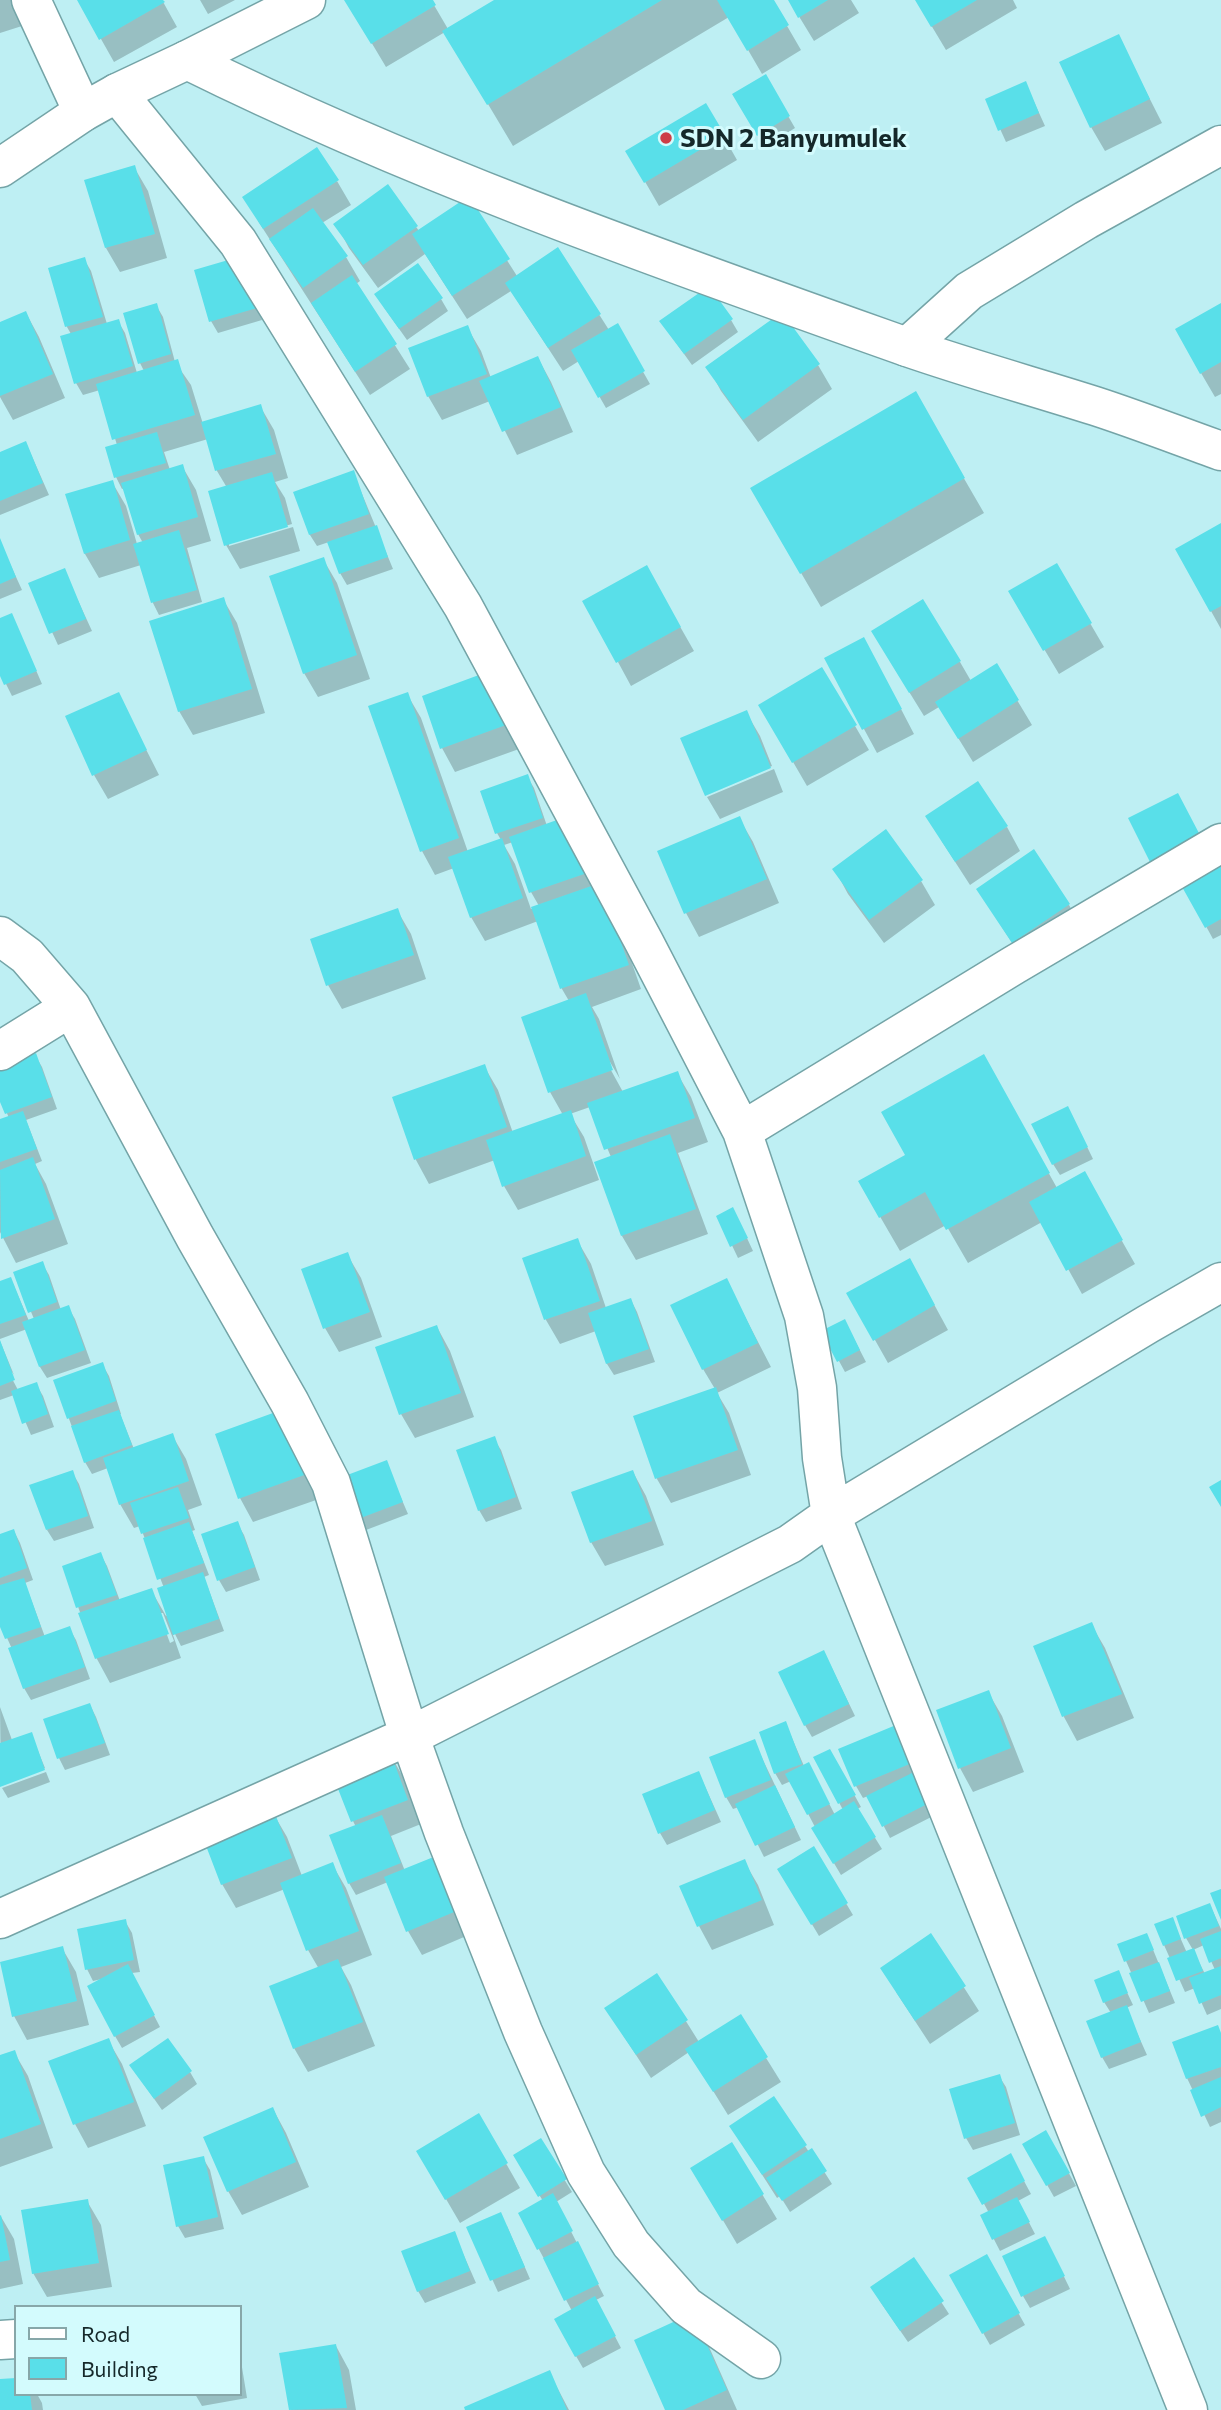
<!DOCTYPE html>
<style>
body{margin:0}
#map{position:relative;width:1221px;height:2410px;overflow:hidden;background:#beeff3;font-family:Commissioner,sans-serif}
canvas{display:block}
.legend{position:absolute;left:14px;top:2305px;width:228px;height:91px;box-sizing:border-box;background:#d3fbfd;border:2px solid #87a7a9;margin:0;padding:9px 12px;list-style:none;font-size:21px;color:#15282a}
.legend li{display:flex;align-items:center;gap:14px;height:35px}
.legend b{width:35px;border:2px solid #87a7a9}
</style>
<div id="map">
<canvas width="1221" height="2410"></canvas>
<ul class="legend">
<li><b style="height:9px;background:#fff"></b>Road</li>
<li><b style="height:19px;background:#59dfe9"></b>Building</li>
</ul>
</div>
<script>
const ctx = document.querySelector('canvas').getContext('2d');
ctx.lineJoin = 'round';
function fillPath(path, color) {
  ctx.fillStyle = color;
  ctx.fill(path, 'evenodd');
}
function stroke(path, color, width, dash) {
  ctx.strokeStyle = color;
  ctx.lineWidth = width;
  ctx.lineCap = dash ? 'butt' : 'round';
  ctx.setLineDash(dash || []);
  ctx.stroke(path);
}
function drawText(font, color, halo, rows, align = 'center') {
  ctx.font = font + ' Commissioner,sans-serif';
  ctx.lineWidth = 6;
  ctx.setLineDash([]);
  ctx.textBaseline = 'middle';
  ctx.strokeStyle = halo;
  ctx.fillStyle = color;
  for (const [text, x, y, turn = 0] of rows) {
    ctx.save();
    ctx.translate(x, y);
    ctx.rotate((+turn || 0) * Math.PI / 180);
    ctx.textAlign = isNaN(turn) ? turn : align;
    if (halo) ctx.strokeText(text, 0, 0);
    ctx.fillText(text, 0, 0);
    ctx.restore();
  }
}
fillPath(new Path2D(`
 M0,0H15L22,26L0,33Z
 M79,0H162L177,27L114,62Z
 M200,0H235L208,14Z
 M346,0H431L448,29L498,0H772L801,50L762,74L729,17L513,146L445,32L386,67Z
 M789,0H851L859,13L814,41Z
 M916,0H1013L1017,8L946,50Z
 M1118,36L1162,123L1105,151L1091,127Z
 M765,76L795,128L765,147L734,94Z
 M1026,84L1045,126L1006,142L987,100Z
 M706,105L737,160L659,206L628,152Z
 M134,167L148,191L167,258L120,272L106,248Z
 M337,181L351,205L322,223L346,257L360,281L356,284L410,369L370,395L258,221Z
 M387,186L419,231L468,199L517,276L558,250L609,330L617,326L650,384L606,408L579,361L563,371L511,291L467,319L425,254L378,288L349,248L336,224Z
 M84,259L91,271L107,324L118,321L125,333L137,373L144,371L140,363L156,305L163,317L175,362L191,385L203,424L260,406L274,430L288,478L275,482L285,498L292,524L229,542V546L293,527L300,551L240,569L226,545V486L217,471L208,439L164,452L170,470L182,466L196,490L211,541L187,548L202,602L159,615L153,603L141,565L99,578L85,554L67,495L112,482L126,506L137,544L143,543L138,534L125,488L122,489L116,477L117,445L100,390L83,395L76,383L71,334L67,327L50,269Z
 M248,270L262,320L218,333L211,321Z
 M441,299L448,311L407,340L383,306Z
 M1221,305V394L1215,397L1201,373Z
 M26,313L39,337L65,398L13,420L0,397V324Z
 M731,320L738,332L692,365L661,322Z
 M467,327L481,351L491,378L538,358L551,382L573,432L517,455L490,401L442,420L428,396Z
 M818,365L832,389L758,442L721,391L708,367Z
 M915,394L984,513L821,607L752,489Z
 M26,443L49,495L0,515V454Z
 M353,472L393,569L347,585L340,573L329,542L317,546L310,535L295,493Z
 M1221,525V629L1177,550Z
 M1,544L22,590L0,599V545Z
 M323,559L337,583L370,679L318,697L304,673Z
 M1056,565L1104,647L1059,674L1010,592Z
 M646,567L694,651L631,686L618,662Z
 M64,570L92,631L58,645L30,584Z
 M223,599L237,623L265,713L193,735L179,711Z
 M12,615L42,684L12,696L0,672V620Z
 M887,656L960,662L971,681L996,665L1032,725L973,762L939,707L924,716Z
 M826,659L877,663L914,734L877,753Z
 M822,669L869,750L807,786L760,705Z
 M486,675L519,749L455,772L442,748Z
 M118,694L159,775L108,799L94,775Z
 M407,694L421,718L468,852L501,840L497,833L527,776L534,788L547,826L570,817L613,909L641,989L592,1007L599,1019L620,1079L610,1062L607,1063L623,1092L677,1073L691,1097L708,1142L678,1153L708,1234L636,1260L622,1236L596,1163L611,1157L590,1107L570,1114L584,1137L599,1180L518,1210L504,1186L495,1160L429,1184L416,1160L394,1098L484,1066L498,1090L513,1133L563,1115L550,1092L523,1018L569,1001L562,989L538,921L485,941L471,917L454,868L435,875L422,851ZM513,842L531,892L539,906L531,909L515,864L504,845Z
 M746,712L760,736L772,766L706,794V796L683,739Z
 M774,769L783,792L720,819L707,797Z
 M739,818L753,842L779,903L699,937L686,913L659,852Z
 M1007,827L1020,851L970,885L941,840Z
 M1221,865V935L1213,939L1184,886Z
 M835,870L921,881L935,905L884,943L848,894Z
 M978,890L1069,905L1083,929L1027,966Z
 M397,910L411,934L426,979L342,1009L328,985Z
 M35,1055L42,1067L57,1109L26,1120L42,1161L35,1164L46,1184L68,1244L16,1263L0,1232V1121L9,1118L0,1097Z
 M1003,1091L1057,1188L1084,1174L1135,1264L1082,1294L1042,1222L968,1263L946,1225L900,1251L860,1182L907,1156Z
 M1074,1120L1093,1159L1060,1175L1053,1164Z
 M718,1216L739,1221L753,1251L738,1258Z
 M577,1240L591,1264L606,1308L631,1300L637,1312L655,1362L614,1375L607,1364L596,1331L560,1344L546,1320L524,1259Z
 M347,1254L361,1278L382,1337L339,1352L325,1328L304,1270Z
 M42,1263L49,1275L61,1310L68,1307L75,1319L91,1363L47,1378L40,1367L27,1329L0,1339V1283L11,1279L29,1321L34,1319L15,1273Z
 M726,1280L771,1367L717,1393L729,1413L751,1475L671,1503L657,1479L635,1417L715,1389L703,1369Z
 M923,1284L948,1330L888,1363L849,1294Z
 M437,1327L450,1351L474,1417L415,1438L401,1414Z
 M851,1333L866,1362L845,1372L839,1361Z
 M0,1341L14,1375L12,1372L9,1373L18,1390L36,1384L43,1396L54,1427L31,1435L14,1395L0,1400Z
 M102,1364L109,1376L121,1414H120L134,1449L172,1435L186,1459L202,1505L188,1510L195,1530L192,1531L209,1575L204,1577L224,1631L181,1646L175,1634L173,1635L181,1658L110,1683L97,1659L64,1568L101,1555L107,1566L120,1601L151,1590L166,1616L168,1615L164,1588L140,1526L134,1528L120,1504L108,1468L92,1474L85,1462L55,1381ZM159,1613H163L174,1641L170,1643Z
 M297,1435L319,1499L253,1522L240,1498Z
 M494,1439L501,1450L522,1509L486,1522L479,1510Z
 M386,1463L408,1514L366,1530L360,1518Z
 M72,1472L79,1484L94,1528L54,1541L47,1530Z
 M633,1472L646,1496L664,1545L605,1566L591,1542Z
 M237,1523L244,1535L260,1580L226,1592L219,1580Z
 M14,1531L20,1543L33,1580L25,1583L45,1637L69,1628L76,1640L90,1679L31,1700L24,1688L12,1649L0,1622V1536Z
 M1091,1624L1105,1648L1134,1718L1077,1741L1064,1717L1035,1647Z
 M830,1664L855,1716L812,1737L805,1725Z
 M988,1692L1002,1716L1024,1772L973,1792L960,1768Z
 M90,1705L96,1717L110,1755L65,1770L59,1758Z
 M0,1707L12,1740L31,1734L45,1768L1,1784Z
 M786,1724L804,1766L815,1776L835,1815L843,1810L816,1758L830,1751L861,1807L857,1809L882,1849L841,1875L813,1828L815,1827L791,1781L782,1785L775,1773Z
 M896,1727L945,1810L890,1838L868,1796L863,1798L856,1786L840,1750Z
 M754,1741L801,1840L764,1857L739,1807L733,1809L726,1797Z
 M388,1751L402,1775L421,1824L391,1836L405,1871L436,1858L471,1934L422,1955L408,1931L388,1882L356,1895L349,1883L356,1827L353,1821Z
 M46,1772L50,1782L8,1798L2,1788Z
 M699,1773L721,1822L667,1845L660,1833Z
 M273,1813L287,1837L302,1876L332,1864L346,1888L372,1955L341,1967L351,1985L375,2046L308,2072L294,2048L319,1969L308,1950L285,1889L236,1908L222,1884Z
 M813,1848L853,1915L819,1936L779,1869Z
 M744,1861L758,1885L774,1925L712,1950L699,1926Z
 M1210,1905L1221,1929V2009L1207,2015L1195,1988L1185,1992L1164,1945L1172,1919L1187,1953L1193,1950L1186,1938ZM1204,1945L1215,1970L1205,1974L1193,1950Z
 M125,1921L132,1933L140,1972L132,1973L160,2027L122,2048L115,2036L102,1979L93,1981L87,1969Z
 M1147,1935L1175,2003L1149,2013L1126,1961Z
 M931,1936L979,2011L930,2044L896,1992Z
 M62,1948L76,1972L89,2025L27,2040L14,2016Z
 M1118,1973L1133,2005L1126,2008L1147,2055L1109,2069L1102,2057L1111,2013L1104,2002Z
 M657,1975L699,2042L740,2016L781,2082L728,2115L689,2052L651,2078L621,2032Z
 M1221,2033V2122L1210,2127L1187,2078Z
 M108,2040L122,2064L146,2126L88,2148L75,2124Z
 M14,2052L28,2076L53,2148L0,2167V2057Z
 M131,2066L190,2072L197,2084L162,2110Z
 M999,2076L1006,2087L1020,2135L973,2150L966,2138Z
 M273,2109L286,2133L309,2187L242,2215L228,2191Z
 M479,2116L520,2188L460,2223L418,2151Z
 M731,2126L805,2146L809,2152L811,2151L832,2184L790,2212L780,2196L777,2198Z
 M1046,2132L1076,2186L1054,2197L1024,2144Z
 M540,2140L572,2192L556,2202L604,2296L596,2300L621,2348L583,2368L576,2356L572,2311L520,2214L543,2201L515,2156Z
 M732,2144L777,2219L737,2244L692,2168Z
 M203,2158L210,2170L224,2229L185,2238L178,2226Z
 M1017,2168L1031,2194L1018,2201L1035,2234L1000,2251L982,2216L989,2213L970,2178Z
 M87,2201L101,2225L112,2287L47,2297L33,2273Z
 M0,2215L14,2239L23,2284L0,2289Z
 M507,2226L530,2279L498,2292L469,2228Z
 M454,2233L476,2283L425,2303L418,2291Z
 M1051,2250L1070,2289L1030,2308L1023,2296Z
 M987,2257L1025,2325L990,2345L951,2276Z
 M914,2260L949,2314L908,2342L879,2300Z
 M706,2340L737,2410H666Z
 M336,2346L349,2370L356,2410H291L281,2355Z
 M240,2355L247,2398L202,2406L195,2394H240Z
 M549,2372L569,2410H467Z
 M0,2381L16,2394H37L42,2403L43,2410H0Z`), '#0003');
fillPath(new Path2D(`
 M77,0H163L165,2L99,40Z
 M344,0H433L436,5L371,44Z
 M494,0H662L487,105L442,31Z
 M717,0H774L789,25L747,51Z
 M788,0H828L798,18Z
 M915,0H977L931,27Z
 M1119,34L1150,99L1090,128L1059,62Z
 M766,74L790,116L757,136L732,94Z
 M1026,81L1039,113L998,131L985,99Z
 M706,103L725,135L644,183L625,151Z
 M317,147L339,180L263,229L242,197Z
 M135,165L155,234L105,248L84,180Z
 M388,184L418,226L363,265L333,224Z
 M469,196L510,259L452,296L412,234Z
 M313,208L348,256L303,288L269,239Z
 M558,247L601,314L548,348L505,283Z
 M242,256L257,308L209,322L194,270Z
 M85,257L103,317L65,327L48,268Z
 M418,263L443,298L399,329L374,294Z
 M352,275L397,344L355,372L311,303Z
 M709,286L733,319L684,354L659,321Z
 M157,303L171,354L138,364L123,313Z
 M1221,303V362L1200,374L1175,329Z
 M26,311L53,374L0,396V322Z
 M782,312L820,364L743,420L705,367Z
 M119,319L133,366L74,384L60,336Z
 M618,323L645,371L598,398L571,350Z
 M468,325L487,374L427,397L408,348Z
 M538,356L561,407L502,432L479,381Z
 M178,359L195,415L112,440L96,384Z
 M916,391L965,478L800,574L750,488Z
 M261,404L276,454L215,471L201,422Z
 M157,432L166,463L114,478L105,447Z
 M26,441L43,483L0,501V452Z
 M183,464L198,517L137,535L121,483Z
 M354,470L369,514L309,535L293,492Z
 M272,472L288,527L224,546L208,491Z
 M113,480L130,540L84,554L65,494Z
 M1221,523V606L1210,612L1175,549Z
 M377,525L388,557L339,574L327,542Z
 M179,530L197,590L151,603L133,544Z
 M0,538L16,577L0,584Z
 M324,557L357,655L303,674L269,576Z
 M1057,563L1092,623L1043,651L1008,591Z
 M647,565L681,627L616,663L582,601Z
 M65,568L86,619L49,634L28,583Z
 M224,597L252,689L178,712L149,621Z
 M923,599L961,661L909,693L871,631Z
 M12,613L37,671L4,685L0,676V618Z
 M864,637L902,709L862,730L824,658Z
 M997,663L1019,700L958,739L935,702Z
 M822,667L857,725L792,763L758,705Z
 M487,672L506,725L440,749L422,696Z
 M119,692L147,750L92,776L65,716Z
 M408,692L459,838L420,852L368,706Z
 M747,710L771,768L705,796L680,738Z
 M528,774L543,818L495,834L480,791Z
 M978,781L1008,826L955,862L925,816Z
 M1178,793L1201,837L1150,862L1128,818Z
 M571,815L590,872L529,893L509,837Z
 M740,816L767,879L684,914L657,851Z
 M886,829L923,880L869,920L832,869Z
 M502,838L523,898L470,918L448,857Z
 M1034,849L1070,904L1012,943L976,889Z
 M1221,863V919L1205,928L1181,885Z
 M600,883L629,965L560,989L531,907Z
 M398,908L414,955L326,986L310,939Z
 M586,993L613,1070L548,1093L521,1017Z
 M36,1053L52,1097L5,1114L0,1102V1066Z
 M984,1054L1050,1173L946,1230L925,1192L879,1218L858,1181L905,1155L881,1112Z
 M485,1064L507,1127L414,1160L392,1097Z
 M678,1071L695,1118L604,1150L587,1103Z
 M1068,1106L1088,1147L1052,1165L1031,1124Z
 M571,1110L586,1156L502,1187L486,1140Z
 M23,1111L37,1149L0,1162V1119Z
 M670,1134L696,1209L621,1236L594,1162Z
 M33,1157L55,1219L1,1239L0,1170Z
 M1085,1171L1123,1240L1066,1271L1029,1202Z
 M733,1207L748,1238L730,1247L716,1216Z
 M578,1238L600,1301L544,1320L522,1258Z
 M348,1252L370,1312L323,1329L301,1269Z
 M910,1258L935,1305L873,1341L846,1293Z
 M43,1261L57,1302L28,1313L13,1272Z
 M11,1277L26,1315L0,1324V1281Z
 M727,1278L758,1343L702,1370L670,1305Z
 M631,1298L649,1349L606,1364L588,1313Z
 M69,1305L85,1350L39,1367L22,1322Z
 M845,1319L860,1350L837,1362L821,1331Z
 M437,1325L461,1393L399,1415L375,1347Z
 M0,1340L15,1380L0,1386Z
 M103,1362L116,1401L67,1419L53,1380Z
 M37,1382L48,1414L22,1424L11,1391Z
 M716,1387L738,1450L655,1479L633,1416Z
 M284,1409L307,1474L238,1499L215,1434Z
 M119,1410L132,1445L84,1463L71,1426Z
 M173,1433L189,1481L119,1505L103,1458Z
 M495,1436L516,1497L478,1511L456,1450Z
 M387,1460L403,1502L358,1519L342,1477Z
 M73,1470L88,1516L46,1530L29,1485Z
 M633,1470L652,1521L590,1543L571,1492Z
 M1221,1480V1507L1209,1487Z
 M178,1487L189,1518L141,1534L130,1503Z
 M238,1521L255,1567L217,1581L201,1534Z
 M189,1522L204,1563L157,1580L143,1538Z
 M14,1529L27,1568L0,1578V1534Z
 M101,1552L117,1595L76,1608L62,1566Z
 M203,1572L219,1619L173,1635L157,1588Z
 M24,1578L41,1627L5,1639L0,1627V1585Z
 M152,1588L169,1634L95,1659L78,1613Z
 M1092,1622L1122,1694L1062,1717L1033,1646Z
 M70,1626L85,1667L23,1689L8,1648Z
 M824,1650L849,1704L804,1726L778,1672Z
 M989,1690L1011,1748L958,1769L936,1710Z
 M90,1703L105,1743L57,1759L43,1719Z
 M786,1721L802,1764L774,1774L759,1732Z
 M896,1725L912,1763L854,1787L838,1749Z
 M32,1732L45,1770L0,1787V1743Z
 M755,1739L771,1780L725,1798L709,1757Z
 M389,1749L408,1800L351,1822L331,1771Z
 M830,1749L856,1795L838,1804L813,1757Z
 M809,1762L830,1804L807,1815L785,1774Z
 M924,1767L939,1798L882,1827L866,1796Z
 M699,1771L715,1810L658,1834L642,1794Z
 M775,1785L795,1827L755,1846L735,1804Z
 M854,1801L876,1837L833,1864L811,1828Z
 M274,1811L292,1858L221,1885L203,1838Z
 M382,1815L401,1863L348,1884L329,1835Z
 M814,1846L848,1903L811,1925L777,1869Z
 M436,1856L459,1910L406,1932L384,1877Z
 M745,1859L762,1900L697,1927L679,1886Z
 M333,1862L359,1931L306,1951L280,1883Z
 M1221,1889V1920L1210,1893Z
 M1210,1903L1219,1926L1184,1939L1176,1916Z
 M1173,1917L1181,1939L1163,1946L1154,1924Z
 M126,1919L134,1960L85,1970L77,1929Z
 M1221,1931V1958L1209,1963L1200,1939Z
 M931,1933L966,1986L915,2021L880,1968Z
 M1147,1933L1154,1950L1124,1962L1117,1944Z
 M63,1946L77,2001L12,2017L0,1962Z
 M1194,1948L1203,1971L1176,1981L1167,1958Z
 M338,1959L363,2022L293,2049L269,1986Z
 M1159,1962L1170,1991L1141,2002L1129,1973Z
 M128,1964L155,2015L114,2037L87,1986Z
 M1221,1966V1995L1199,2004L1189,1978Z
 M1119,1970L1128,1993L1103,2003L1094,1980Z
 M657,1973L688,2020L636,2055L604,2008Z
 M1127,2005L1141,2042L1101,2058L1086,2021Z
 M741,2014L768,2057L713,2092L685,2049Z
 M1218,2025L1221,2033V2067L1186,2079L1172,2042Z
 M109,2038L134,2102L73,2125L48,2061Z
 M168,2038L192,2071L154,2099L129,2065Z
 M15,2050L41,2124L0,2139V2055Z
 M1000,2074L1015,2123L964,2139L949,2089Z
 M1221,2077V2107L1201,2117L1190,2090Z
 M774,2096L807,2145L762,2175L729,2126Z
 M273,2107L296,2162L227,2192L203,2137Z
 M479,2113L508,2163L445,2200L416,2151Z
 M1046,2130L1070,2173L1046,2186L1022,2144Z
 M541,2138L567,2179L538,2197L513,2155Z
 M732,2142L764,2194L722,2221L690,2168Z
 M812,2148L827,2171L782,2201L766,2178Z
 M1011,2153L1025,2181L982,2205L967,2178Z
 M204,2156L218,2217L176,2227L163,2165Z
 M553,2193L573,2231L537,2250L518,2213Z
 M1017,2197L1030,2222L992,2240L980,2215Z
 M88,2199L99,2263L32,2274L21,2210Z
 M501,2212L525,2267L490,2281L466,2227Z
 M1,2215L10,2260L0,2262V2216Z
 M455,2231L470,2271L417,2292L401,2251Z
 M1045,2236L1065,2276L1021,2297L1002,2256Z
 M578,2241L599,2284L564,2301L543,2258Z
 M987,2254L1020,2313L982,2334L949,2275Z
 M914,2257L944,2301L900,2331L870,2287Z
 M595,2296L616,2336L575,2357L554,2319Z
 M693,2313L727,2390L683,2410H665L634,2340Z
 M336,2344L347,2408L289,2410L279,2353Z
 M550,2370L567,2410H465L464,2407Z
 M16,2378V2394H30L32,2410H0V2379Z`), '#59dfe9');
const minor = new Path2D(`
 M31,0L83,112
 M187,60L306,0
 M907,347L969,291L1086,220L1221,145
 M0,936L27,956L71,1007L195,1237L290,1403L331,1483L409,1735L444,1833L523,2032L586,2173L631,2244L686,2306L761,2359
 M0,1051L71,1007
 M742,1131L1014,965L1221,843
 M0,1919L422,1730L790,1544L831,1515L822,1458L817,1388L804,1316L742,1131L644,942L463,606L238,242L117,93
 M0,2340L16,2339
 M1188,2410L831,1515L1148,1324L1221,1282`);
const secondary = new Path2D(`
 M0,168L83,112L117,93L187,60C417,174 662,260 904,346C967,368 1032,386 1095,406C1138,420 1179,436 1221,451`);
stroke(minor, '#74a4a7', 41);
stroke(secondary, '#74a4a7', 41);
stroke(minor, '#fff', 38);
stroke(secondary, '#fff', 38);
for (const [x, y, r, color] of [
 [666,138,7,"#cd3d46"]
]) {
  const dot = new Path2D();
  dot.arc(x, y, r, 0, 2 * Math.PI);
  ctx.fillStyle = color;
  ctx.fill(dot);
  stroke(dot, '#d3fbfd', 2.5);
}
drawText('bold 26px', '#15282a', '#d3fbfd', [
 ["SDN 2 Banyumulek",680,138]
], 'left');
</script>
